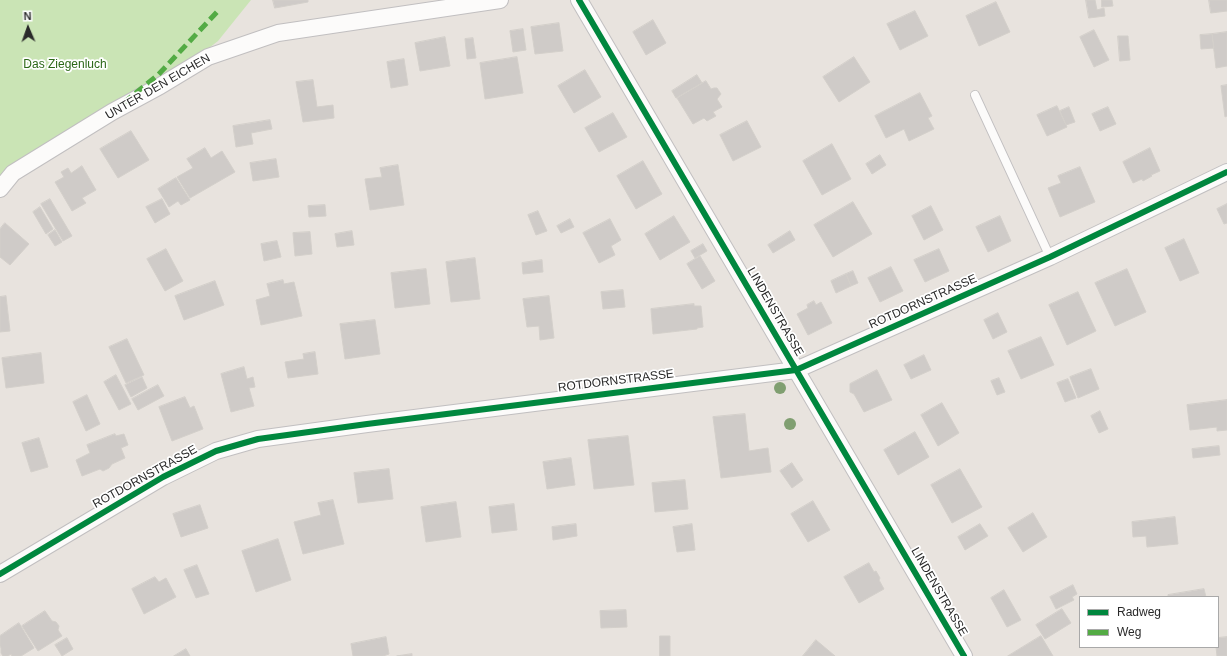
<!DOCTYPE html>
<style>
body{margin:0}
#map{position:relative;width:1227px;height:656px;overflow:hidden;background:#e8e3de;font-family:Helvetica,sans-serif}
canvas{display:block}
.legend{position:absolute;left:1079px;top:596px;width:140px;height:52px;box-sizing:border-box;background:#fff;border:1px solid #a9a9a9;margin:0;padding:5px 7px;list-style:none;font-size:12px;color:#292929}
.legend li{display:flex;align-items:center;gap:8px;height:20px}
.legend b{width:20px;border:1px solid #a9a9a9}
.north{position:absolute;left:8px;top:8px;width:40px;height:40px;-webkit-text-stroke:3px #fff;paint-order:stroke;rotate:358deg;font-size:11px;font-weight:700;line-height:16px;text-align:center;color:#292929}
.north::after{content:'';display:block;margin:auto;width:14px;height:18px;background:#292929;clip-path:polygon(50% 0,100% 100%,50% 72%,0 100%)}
</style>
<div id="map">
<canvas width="1227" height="656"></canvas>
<ul class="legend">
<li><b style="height:5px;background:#00873e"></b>Radweg</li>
<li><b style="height:5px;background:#53ab44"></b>Weg</li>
</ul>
<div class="north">N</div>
</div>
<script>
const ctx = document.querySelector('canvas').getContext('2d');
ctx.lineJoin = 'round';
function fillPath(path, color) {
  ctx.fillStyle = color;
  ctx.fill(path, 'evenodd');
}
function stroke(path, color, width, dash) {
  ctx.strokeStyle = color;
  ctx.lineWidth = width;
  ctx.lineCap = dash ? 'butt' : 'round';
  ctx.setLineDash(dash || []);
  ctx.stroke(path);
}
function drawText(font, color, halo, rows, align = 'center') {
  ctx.font = font + ' Helvetica,sans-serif';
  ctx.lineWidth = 3.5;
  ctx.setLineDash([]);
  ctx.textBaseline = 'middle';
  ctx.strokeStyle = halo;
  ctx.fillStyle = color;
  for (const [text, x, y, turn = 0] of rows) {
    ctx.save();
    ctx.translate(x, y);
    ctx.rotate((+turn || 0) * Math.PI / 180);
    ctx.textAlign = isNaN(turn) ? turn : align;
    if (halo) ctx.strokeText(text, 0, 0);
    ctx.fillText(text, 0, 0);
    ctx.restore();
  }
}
fillPath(new Path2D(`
 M0,0H251L218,41L160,86L0,189Z`), '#cae4b5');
const building = new Path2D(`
 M273,0H308V2L275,8Z
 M1086,0H1095L1097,10L1104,8L1105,16L1089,18Z
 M1102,0H1112L1113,6L1102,7Z
 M1209,0H1227V11L1211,13Z
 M996,2L1010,32L979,46L966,16Z
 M915,11L928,36L900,50L887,24Z
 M653,20L666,43L646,55L633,32Z
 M559,23L563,51L535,54L531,27Z
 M523,29L526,50L513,52L510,31Z
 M1094,30L1109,60L1094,67L1080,37Z
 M1227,32V66L1216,68L1212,34Z
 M1212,34L1214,48L1201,49L1200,35Z
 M1118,36H1128L1130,60L1120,61Z
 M445,37L450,66L420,71L415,43Z
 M473,38L476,58L467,59L465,39Z
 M517,57L523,93L485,99L480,63Z
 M854,57L870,82L839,102L823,77Z
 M404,59L408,85L391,88L387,62Z
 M585,70L601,97L574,113L558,86Z
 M697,75L702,83L676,98L672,91Z
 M313,80L317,107L333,105L334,118L303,122L296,82Z
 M706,81L711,89L714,88H717L721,94L717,99L722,107L713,112L716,116L707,121L704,118L693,124L677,98Z
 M1227,85V116L1225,117L1221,86Z
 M920,93L932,116L928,118L934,129L909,141L904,129L886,138L875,116Z
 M1057,106L1067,127L1047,136L1037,115Z
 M1069,107L1075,122L1066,125L1060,111Z
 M1108,107L1116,124L1100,131L1092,114Z
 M613,113L627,137L599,152L585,128Z
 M270,120L272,129L251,133L253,144L236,147L233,126Z
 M747,121L761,147L733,161L720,135Z
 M131,131L149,160L118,178L100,149Z
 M832,144L851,179L822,195L803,161Z
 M205,148L211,158L222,151L235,172L190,198L177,177L193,168L187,159Z
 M1150,148L1160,171L1151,175L1152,176L1143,181L1142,179L1133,183L1123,162Z
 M880,155L886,165L872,174L866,164Z
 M276,159L279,177L253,181L250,163Z
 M643,161L662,194L636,209L617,176Z
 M398,165L404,205L370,210L365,179L382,177L380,168Z
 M82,166L96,190L82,198L86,203L72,211L55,182L64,177L61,172L68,168L71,173Z
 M1080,167L1095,202L1060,217L1048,188L1061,183L1058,176Z
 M176,178L190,200L181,205L178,201L169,207L158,189Z
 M50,199L72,236L63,241L41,204Z
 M162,199L170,214L155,223L146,207Z
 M853,202L872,234L833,257L814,225Z
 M1227,204V223L1224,224L1217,209Z
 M325,205L326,216L309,217L308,206Z
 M931,206L943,230L924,240L912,216Z
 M40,207L53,229L46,234L33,212Z
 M538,211L547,231L536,235L528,215Z
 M674,216L690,242L660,260L645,234Z
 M1000,216L1011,241L988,252L976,227Z
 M570,219L574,227L561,233L557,226Z
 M610,219L621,240L611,246L615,255L599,263L583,233Z
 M5,223L29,244L10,265L0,257V229Z
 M55,230L62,242L55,246L48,235Z
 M352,231L354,245L337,247L335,234Z
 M790,231L795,240L773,253L768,245Z
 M310,232L312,254L295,256L293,233Z
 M1184,239L1199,273L1180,281L1165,248Z
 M277,241L281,257L264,261L261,244Z
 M703,244L707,251L695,258L691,251Z
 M166,249L183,281L165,291L147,259Z
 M939,249L949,271L925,282L914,260Z
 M700,256L715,281L702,289L687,264Z
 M475,258L480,299L451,302L446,262Z
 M542,260L543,272L523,274L522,263Z
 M891,267L903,291L880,302L868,278Z
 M426,269L430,304L395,308L391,273Z
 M1127,269L1146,312L1115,326L1095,283Z
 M853,271L858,283L851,286L846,274Z
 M846,274L851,286L836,293L831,281Z
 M283,280L284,284L294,282L302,316L261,325L256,300L270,296L267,284Z
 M215,281L224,305L184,320L175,296Z
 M623,290L625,307L603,309L601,292Z
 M1078,292L1096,331L1067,345L1049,305Z
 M6,296L10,331L0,332V297Z
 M549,296L554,338L540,340L539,326L527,327L523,299Z
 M814,301L816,305L821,302L832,323L808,335L797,314L808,308L807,305Z
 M694,304V306H701L703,327L697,328V329L653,334L651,309Z
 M998,313L1007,332L993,339L984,320Z
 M375,320L380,354L345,359L340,324Z
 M1041,337L1054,365L1021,379L1008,351Z
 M127,339L144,375L126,383L109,347Z
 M315,352L318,374L288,378L285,362L304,359L303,354Z
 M41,353L44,383L6,388L2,358Z
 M924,355L931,370L911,379L904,365Z
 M244,367L247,379L253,377L255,387L249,388L254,406L231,412L221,374Z
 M1091,369L1099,389L1078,398L1070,377Z
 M877,370L892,400L864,412L854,394L850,392V384Z
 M116,375L131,404L119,410L104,382Z
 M142,377L147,388L131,397L125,385Z
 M999,378L1005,392L997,395L991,381Z
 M1068,379L1076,398L1065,402L1057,383Z
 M158,385L164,396L138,410L132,399Z
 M87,395L100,424L86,431L73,402Z
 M185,397L190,408L194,406L203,429L172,441L159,407Z
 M1227,400V430L1217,431V427L1190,430L1187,405Z
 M942,403L959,433L938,446L921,415Z
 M1100,411L1108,429L1099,433L1091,416Z
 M745,414L749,451L768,448L771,472L721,478L713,417Z
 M915,432L929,457L898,475L884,450Z
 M115,434L116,436L124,434L128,445L121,448L125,458L112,464L109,468L103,471L100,469L82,476L76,460L90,453L87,445Z
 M628,436L634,485L594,489L588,440Z
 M39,438L48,467L31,472L22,443Z
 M1219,446L1220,455L1193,458L1192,449Z
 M571,458L575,485L547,489L543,462Z
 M792,463L803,480L792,488L780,471Z
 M389,469L393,499L358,503L354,473Z
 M960,469L982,507L952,523L931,485Z
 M685,480L688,509L655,512L652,483Z
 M333,500L344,544L303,554L294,522L321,515L318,503Z
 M813,501L830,530L808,542L791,514Z
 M456,502L461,537L426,542L421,507Z
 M514,504L517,530L492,533L489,507Z
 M200,505L208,528L181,537L173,514Z
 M1033,513L1047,537L1023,552L1008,528Z
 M1175,517L1178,544L1147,547L1146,536L1133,537L1132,522Z
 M576,524L577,536L553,540L552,527Z
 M692,524L695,550L677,552L673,527Z
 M980,524L988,536L965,550L958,537Z
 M278,539L291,580L256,592L242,551Z
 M869,563L874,572L876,571L880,578L879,580L884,589L859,603L844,577Z
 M197,565L209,594L196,598L184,570Z
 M155,577L159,582L166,578L176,597L144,614L132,589Z
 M1073,585L1077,594L1072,597L1074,600L1056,609L1050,597Z
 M1204,589L1206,597H1168V595Z
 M1004,590L1021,620L1007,627L991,598Z
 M1062,609L1071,623L1045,639L1036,625Z
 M626,610L627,627L601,628L600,611Z
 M45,611L52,621L56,622L59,626L58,630L62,636L38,651L22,626Z
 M19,623L34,648L21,656H12L11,654L8,656H3L1,653V648L0,646V636Z
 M660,636H670V656H660Z
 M1041,636L1053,656H1008Z
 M386,637L389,654L383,656H353L351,644Z
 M1227,637V656H1217L1216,647H1218V638Z
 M67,638L73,649L62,656L55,645Z
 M816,640L835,656H803Z
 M186,649L190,656H174Z
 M412,654V656H397Z`);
fillPath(building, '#cfcbc8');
stroke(building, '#d3cfca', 1);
const lane = new Path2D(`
 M975,95L1050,257`);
const street = new Path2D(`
 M579,0L964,656
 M0,189L13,173L112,112L160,86L208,57L278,33L500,0
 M0,574L163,477L216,451L258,439L367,424L796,370L1050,257L1227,172`);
stroke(lane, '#c1bfc0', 10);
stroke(street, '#c1bfc0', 18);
stroke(lane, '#fcfbfa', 8);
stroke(street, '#fcfbfa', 16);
stroke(new Path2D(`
 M112,112L158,75L217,12`), '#53ab44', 5, [10, 5]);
stroke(new Path2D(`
 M579,0L964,656
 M0,574L163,477L216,451L258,439L367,424L796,370L1050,257L1227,172`), '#00873e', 6);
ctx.fillStyle = '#809f71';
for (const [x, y] of [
 [780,388],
 [790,424]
]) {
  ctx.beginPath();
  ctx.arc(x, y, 6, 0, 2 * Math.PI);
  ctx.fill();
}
drawText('12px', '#2b6717', '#fff', [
 ["Das Ziegenluch",65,65]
]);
drawText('12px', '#292929', '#fff', [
 ["UNTER DEN EICHEN",158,87,-30],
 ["ROTDORNSTRASSE",923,302,-24],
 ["LINDENSTRASSE",775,312,60],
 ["ROTDORNSTRASSE",616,381,-7],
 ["ROTDORNSTRASSE",145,477,-29],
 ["LINDENSTRASSE",939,592,60]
]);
</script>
